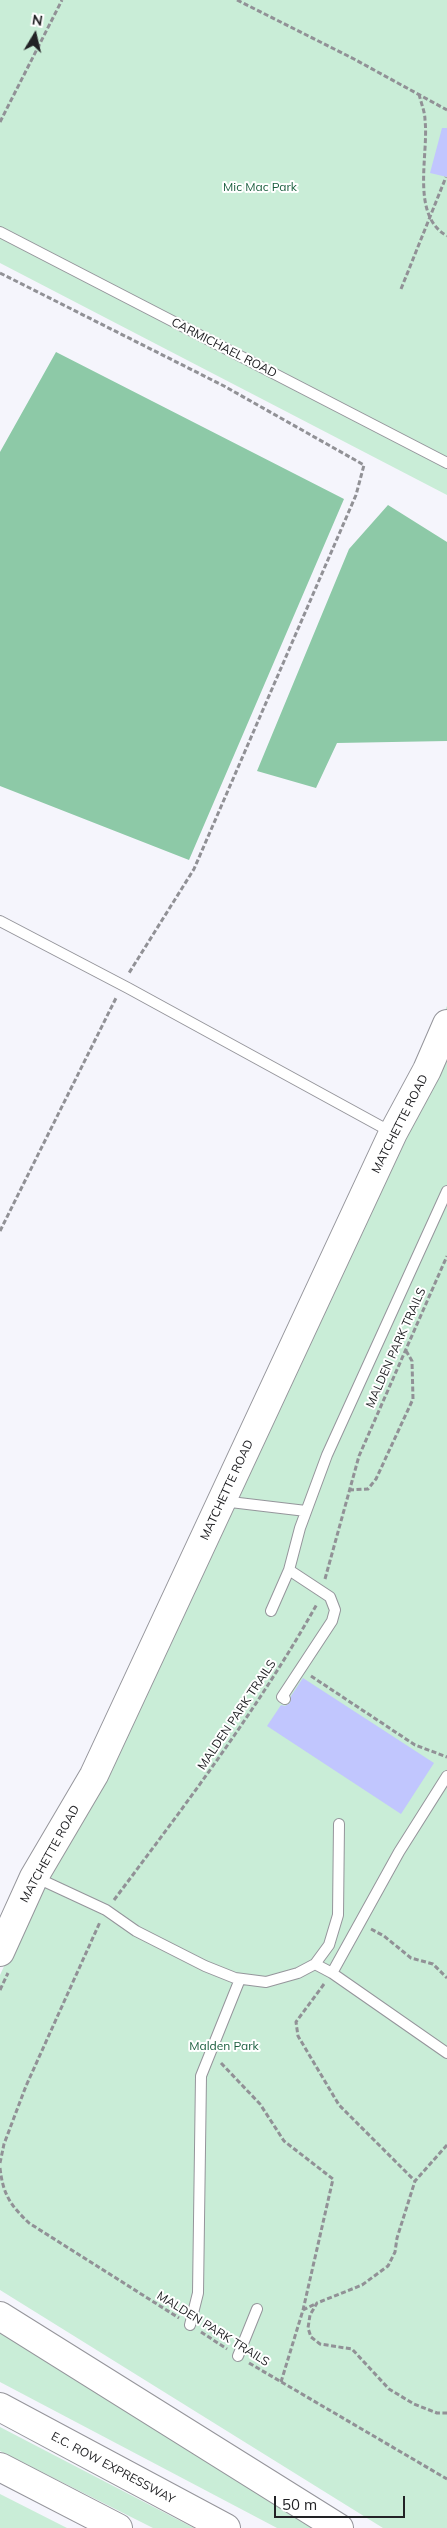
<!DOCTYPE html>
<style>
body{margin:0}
#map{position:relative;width:447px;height:2528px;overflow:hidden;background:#f5f5fc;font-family:Mulish,sans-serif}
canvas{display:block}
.north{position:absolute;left:10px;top:10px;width:50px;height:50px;-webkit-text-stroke:4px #fff;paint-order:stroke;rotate:9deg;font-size:14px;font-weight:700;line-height:20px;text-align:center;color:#222225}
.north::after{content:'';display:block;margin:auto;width:18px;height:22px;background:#222225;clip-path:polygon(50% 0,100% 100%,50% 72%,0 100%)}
.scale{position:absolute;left:274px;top:2496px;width:131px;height:22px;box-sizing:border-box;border:2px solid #222225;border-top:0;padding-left:6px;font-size:15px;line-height:18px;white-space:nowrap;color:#222225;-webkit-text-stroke:4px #fff;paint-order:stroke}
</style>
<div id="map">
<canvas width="447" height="2528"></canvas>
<div class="north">N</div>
<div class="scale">50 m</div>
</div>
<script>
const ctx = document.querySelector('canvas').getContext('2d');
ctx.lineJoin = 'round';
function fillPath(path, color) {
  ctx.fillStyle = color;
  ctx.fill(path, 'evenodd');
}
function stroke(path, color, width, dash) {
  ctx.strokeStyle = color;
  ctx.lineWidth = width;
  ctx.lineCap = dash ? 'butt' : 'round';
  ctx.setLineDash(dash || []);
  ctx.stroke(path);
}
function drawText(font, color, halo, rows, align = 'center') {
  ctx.font = font + ' Mulish,sans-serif';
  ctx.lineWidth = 4;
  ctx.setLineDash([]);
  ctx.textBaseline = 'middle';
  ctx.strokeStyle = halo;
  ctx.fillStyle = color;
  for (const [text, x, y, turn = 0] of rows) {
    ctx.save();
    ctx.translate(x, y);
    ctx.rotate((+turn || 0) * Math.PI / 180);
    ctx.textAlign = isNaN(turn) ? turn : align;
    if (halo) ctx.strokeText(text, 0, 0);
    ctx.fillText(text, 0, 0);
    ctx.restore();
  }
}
fillPath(new Path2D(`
 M0,0H447V495L0,263Z
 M447,1006V2528H383L0,2290V1975Z
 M0,2330L319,2528H277L0,2382Z
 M0,2427L194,2528H153L0,2451Z
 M0,2494L67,2528H0Z`), '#c9edd7');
fillPath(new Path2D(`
 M56,352L344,499L189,860L0,786V452Z
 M388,505L447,542V741L337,743L316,788L257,771L349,549Z`), '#8dc9a7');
fillPath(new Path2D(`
 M442,128H447V177L430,173Z
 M303,1678L434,1763L401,1814L267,1726L281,1705L285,1706L290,1703L291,1696Z`), '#c1c6fe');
const service = new Path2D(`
 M0,232L447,463
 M0,921L128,988L393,1133
 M222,1501L306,1511
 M271,1611L289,1570L300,1528L327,1455L447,1191
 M285,1699L282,1697L332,1621L335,1610L330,1597L289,1570
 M35,1877L106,1910L136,1931L205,1966L235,1978L266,1982L298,1973L315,1964L329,1945L338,1915L339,1824
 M315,1964L332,1973L399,1852L447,1776
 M332,1973L447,2053
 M190,2325L198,2293L201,2076L240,1979
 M238,2356L257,2309`);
const secondary = new Path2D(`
 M0,1952L34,1877L94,1775L393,1133L427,1070L447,1024`);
const motorway = new Path2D(`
 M0,2316L339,2528
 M0,2407L226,2528
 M0,2467L118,2528`);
stroke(service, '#95959b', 12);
stroke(secondary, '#95959b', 30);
stroke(motorway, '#95959b', 30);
stroke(new Path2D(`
 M237,0L354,59L447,110
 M419,94C421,103 425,112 425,120C429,155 410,215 447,236
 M0,122L62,0
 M0,273L224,386L364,465L356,495L194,869L129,973
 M401,289L446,177
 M0,1231L117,996
 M349,1490L368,1489L376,1479L413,1399L412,1361L405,1349
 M325,1579L359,1456L447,1256
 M311,1676L415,1745L447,1757
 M114,1900C186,1804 258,1709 317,1604
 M371,1929L384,1936L411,1958L433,1964L447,1978
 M324,1984L296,2022L298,2036L339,2105L415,2181
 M0,1990L8,1973
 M221,2063L260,2104L284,2141L333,2179L303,2310
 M447,2145L415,2181L397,2238L395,2252L388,2266L362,2285L317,2303L310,2315L308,2328L311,2337L320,2344L352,2349L389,2389L414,2404L437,2413H447
 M0,2163L4,2144L26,2086L100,1922
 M0,2168C3,2194 10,2205 29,2223L179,2318
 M201,2332L227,2349
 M249,2363L447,2479
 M281,2382L303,2310L317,2303`), '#919196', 3, [5, 2.5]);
stroke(service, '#fff', 10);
stroke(secondary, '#fff', 28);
stroke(motorway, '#fff', 28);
drawText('12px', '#195d3d', '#fff', [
 ["Mic Mac Park",260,187],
 ["Malden Park",224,2046]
]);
drawText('12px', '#222225', '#fff', [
 ["CARMICHAEL ROAD",224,348,27],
 ["MATCHETTE ROAD",400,1124,-63],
 ["MALDEN PARK TRAILS",396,1348,-66],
 ["MATCHETTE ROAD",227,1490,-65],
 ["MALDEN PARK TRAILS",237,1715,-56],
 ["MATCHETTE ROAD",50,1854,-61],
 ["MALDEN PARK TRAILS",213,2329,32],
 ["E.C. ROW EXPRESSWAY",113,2468,28]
]);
</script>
